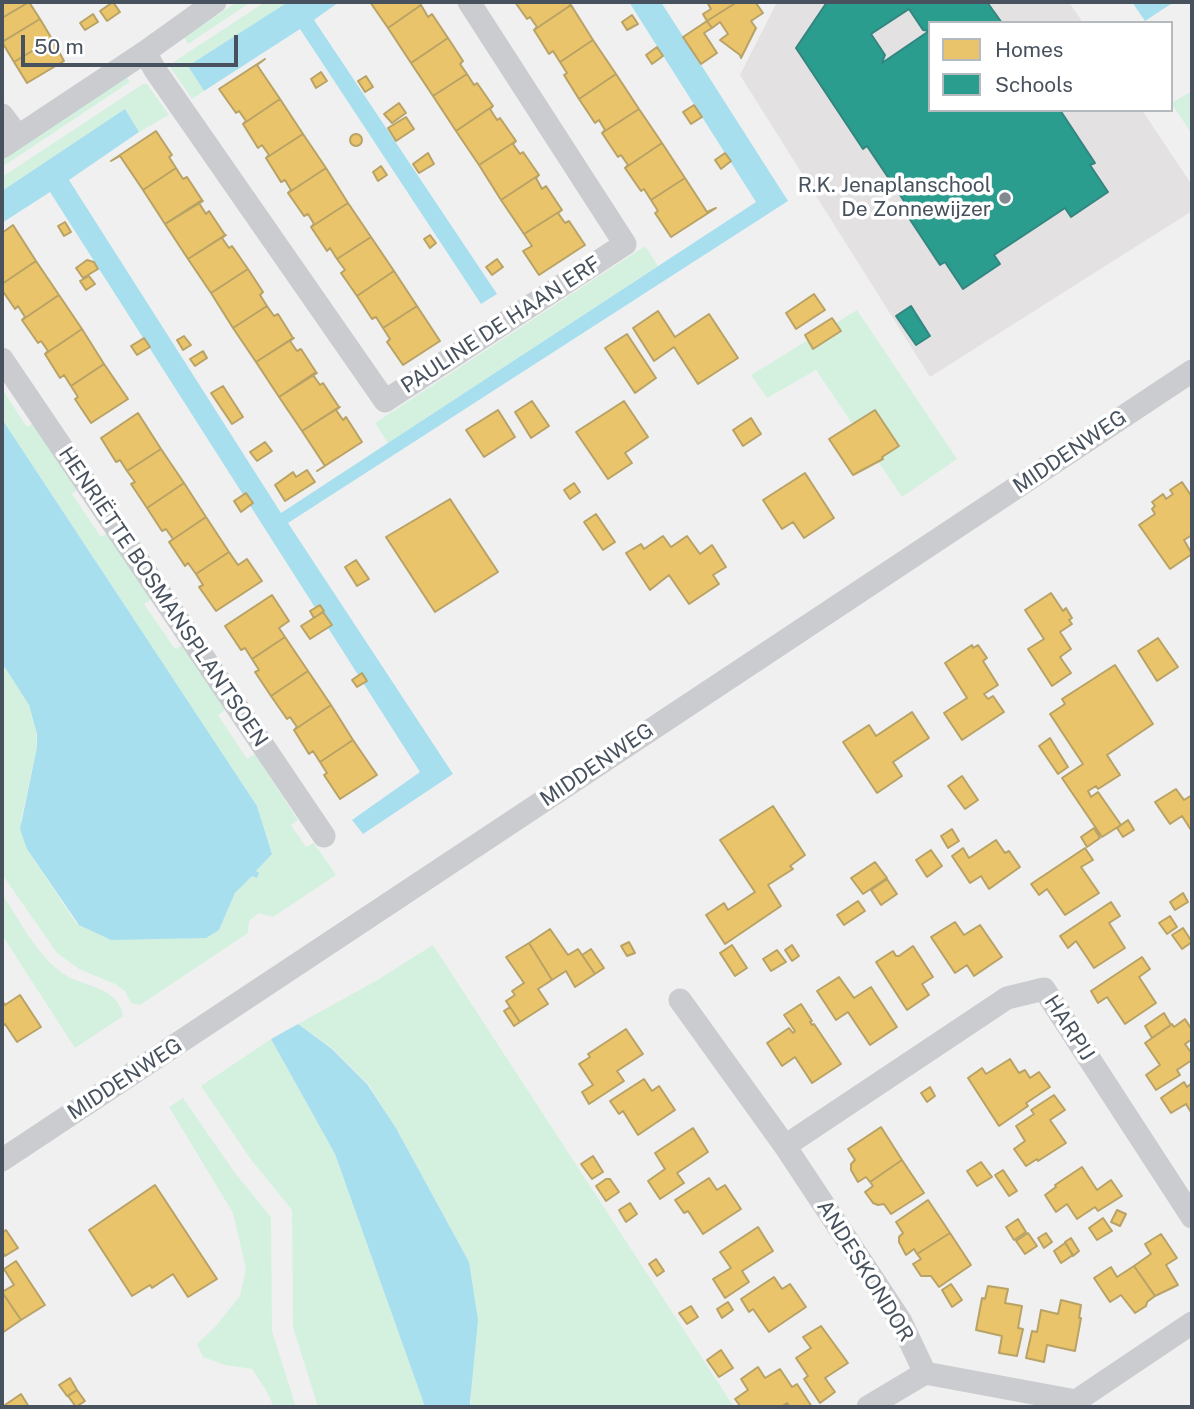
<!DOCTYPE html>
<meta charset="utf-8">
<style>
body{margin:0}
#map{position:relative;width:1194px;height:1409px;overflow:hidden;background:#f1f0f0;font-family:"Public Sans",sans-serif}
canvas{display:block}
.frame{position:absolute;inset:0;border:4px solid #47525e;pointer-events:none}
.legend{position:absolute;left:928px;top:21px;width:245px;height:91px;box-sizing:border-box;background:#fff;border:2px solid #b5babf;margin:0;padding:9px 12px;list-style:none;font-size:21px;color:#47525e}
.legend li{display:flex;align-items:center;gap:14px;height:35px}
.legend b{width:35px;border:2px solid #b5babf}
.scale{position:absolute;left:21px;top:35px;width:217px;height:32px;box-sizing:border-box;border:4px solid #47525e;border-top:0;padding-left:9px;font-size:21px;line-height:24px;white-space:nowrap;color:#47525e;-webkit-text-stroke:5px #fff;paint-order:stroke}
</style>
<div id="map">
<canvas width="1194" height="1409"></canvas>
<div class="frame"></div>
<ul class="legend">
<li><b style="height:19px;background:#e9c46a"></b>Homes</li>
<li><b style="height:19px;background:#2a9d8f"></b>Schools</li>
</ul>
<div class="scale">50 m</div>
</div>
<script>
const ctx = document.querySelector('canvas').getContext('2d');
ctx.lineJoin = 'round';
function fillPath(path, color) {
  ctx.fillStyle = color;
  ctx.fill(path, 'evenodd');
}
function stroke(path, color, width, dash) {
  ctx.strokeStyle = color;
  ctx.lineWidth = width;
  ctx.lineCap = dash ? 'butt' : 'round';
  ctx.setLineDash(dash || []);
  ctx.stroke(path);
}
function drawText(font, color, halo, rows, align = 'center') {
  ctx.font = font + ' "Public Sans",sans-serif';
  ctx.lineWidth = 7;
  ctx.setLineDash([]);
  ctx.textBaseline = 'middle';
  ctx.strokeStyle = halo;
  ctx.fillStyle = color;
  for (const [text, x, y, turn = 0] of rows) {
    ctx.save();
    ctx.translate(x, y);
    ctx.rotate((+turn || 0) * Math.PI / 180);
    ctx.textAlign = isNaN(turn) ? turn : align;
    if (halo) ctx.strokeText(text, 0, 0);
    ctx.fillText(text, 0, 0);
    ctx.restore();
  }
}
fillPath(new Path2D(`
 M777,2H1069L1083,23H930V110H1142L1192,185V211L930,377L740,75Z`), '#e3e1e2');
fillPath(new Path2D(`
 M237,2H251L188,44L184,37Z
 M265,2H288L189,66L204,91L192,99L170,67L175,61Z
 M125,75L130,82L2,167V157Z
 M143,84H147L169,115L139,132L125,110L2,191V177Z
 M1192,91V134L1171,103Z
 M645,246L658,266L388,443L375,423Z
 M857,310L957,459L902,497L816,370L767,398L751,375Z
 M2,389L27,427L35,422L79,488L72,494L101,537L108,533L152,599L144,604L175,649L183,645L225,710L218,715L247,759L255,754L298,820L291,825L306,847L314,843L336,875L273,917L259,913L249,921L248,933L140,1005L131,1003L125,991L115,984L79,969L57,953L2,874V663L29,705L36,728L37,747L21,820L27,849L76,923L111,940L219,930L235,893L252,875L257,877L256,871L272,853L257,806L2,419Z
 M2,894C21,922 38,958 67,976C87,987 119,988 123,1016L75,1048L2,935Z
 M433,945L734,1407H471L469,1262L396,1128L368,1084L333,1049L298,1024L374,982Z
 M271,1039L335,1154L425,1407H318L293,1327L292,1210L252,1161L201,1086Z
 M183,1098L235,1173L271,1217L272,1331L296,1407H274L266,1390L252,1369L225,1365L203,1357L197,1344L215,1327L240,1296L246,1269L233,1213L169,1107Z`), '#d4f1e0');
fillPath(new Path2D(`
 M288,2H339L314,20L497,294L481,304L300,29L204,91L188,66Z
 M629,2H661L788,201L288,523L453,774L363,834L352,820L420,772L50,192L2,223V191L125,109L139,132L69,180L281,513L756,202Z
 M1132,2H1174L1145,21Z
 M2,419L257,806L272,854L256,871L259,873L257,878L252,876L235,893L219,930L206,938L111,940L79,925L27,849L20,829L37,747V734L29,705L2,663Z
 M298,1024L332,1049L367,1084L396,1128L469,1262L478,1320L470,1402L471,1407H425L335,1154L271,1039Z`), '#a8dfef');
const homes = new Path2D(`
 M2,2H29L2,18Z
 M29,2L40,19L2,42V18Z
 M113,2L120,12L107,21L100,11Z
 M370,2H419L421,5L388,28Z
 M515,2H568L571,5L534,30L537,27L530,17L527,19Z
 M707,2H737L707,21L703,14L711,9Z
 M737,2H758L756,3L763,13L751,21L756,28L741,58L740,55L720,40L728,34L720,22L712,28L707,21Z
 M421,5L428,17L432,14L448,38L411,63L388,28Z
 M571,5L593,40L560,62L553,51L549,54L534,30Z
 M93,14L98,22L85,30L80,23Z
 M632,15L638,24L627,30L622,22Z
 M40,19L52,39L14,62L2,42Z
 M707,21L712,28L704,33L717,53L701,64L683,37Z
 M448,38L463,61L460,64L467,74L433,96L411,63Z
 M52,39L64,61L27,83L14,62Z
 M593,40L616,74L579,99L564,75L567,73L560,62Z
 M657,47L663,56L652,64L646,55Z
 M265,59L257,65L280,99L243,124L246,121L239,111L236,113L219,89Z
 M321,72L327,81L316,88L311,79Z
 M467,74L474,85L477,83L493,106L456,131L433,96Z
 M616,74L639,109L602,133L605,130L599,120L595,123L579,99Z
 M366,76L373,87L365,92L358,81Z
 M280,99L303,134L266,158L269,155L262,145L258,148L243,124Z
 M399,103L406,113L392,123L384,114Z
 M694,105L702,117L691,124L683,112Z
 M493,106L490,109L497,120L500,118L516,141L479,165L456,131Z
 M639,109L662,143L625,168L628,165L621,155L618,157L602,133Z
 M406,117L414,129L396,141L388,128Z
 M156,131L172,155L169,157L176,168L143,190L120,156L111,161Z
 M350 140a6 6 0 1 1 12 0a6 6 0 1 1-12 0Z
 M303,134L326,168L288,193L291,190L285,180L281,182L266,158Z
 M516,141L513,144L520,154L523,152L539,175L501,200L479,165Z
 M662,143L685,178L651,200L644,189L641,191L625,168Z
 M428,153L434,164L419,173L413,164Z
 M725,153L731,161L721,169L715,160Z
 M381,166L387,175L378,181L373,172Z
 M176,168L183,179L187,177L202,200L165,224L143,190Z
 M326,168L348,203L311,227L314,224L308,214L304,216L288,193Z
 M539,175L536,178L542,189L546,186L562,210L524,234L501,200Z
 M685,178L707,212L716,208L671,237L655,213L658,211L651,200Z
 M203,201L199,203L206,214L209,211L225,235L188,259L165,224Z
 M348,203L371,237L337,259L330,248L327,251L311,227Z
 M562,210L558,213L565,223L569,221L585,245L539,275L523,251L532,246L524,234Z
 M65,222L71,232L64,236L58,226Z
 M13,225L36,261L2,284V233Z
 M226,235L222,238L229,248L232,246L248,269L211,293L188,259Z
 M430,235L436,243L430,248L424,239Z
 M371,237L394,271L357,296L341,273L345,270L337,259Z
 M497,259L503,267L492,275L486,267Z
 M87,260L94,262L98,269L83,278L76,268Z
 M36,261L59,295L22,320L25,317L18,306L15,309L2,290V284Z
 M248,269L263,292L260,295L267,306L233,328L211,293Z
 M394,271L417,306L383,328L376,317L372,319L357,296Z
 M89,276L95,284L86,290L80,281Z
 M814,294L825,310L796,329L786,313Z
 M59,295L82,329L45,354L48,351L41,341L38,343L22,320Z
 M267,306L274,316L278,314L293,338L256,362L233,328Z
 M417,306L440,341L403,365L387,342L390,339L383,328Z
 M658,311L675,337L709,314L738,358L698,384L674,347L654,361L633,328Z
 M832,318L841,331L813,349L805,335Z
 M82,329L104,364L71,386L64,375L60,378L45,354Z
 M627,334L656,378L635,393L605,348Z
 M184,336L191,345L183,350L177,340Z
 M144,338L150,347L137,355L131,346Z
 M294,338L290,341L297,351L301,349L316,372L279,397L256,362Z
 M203,351L207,358L195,366L190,359Z
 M104,364L128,399L91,423L75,399L78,397L71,386Z
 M317,373L313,375L320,385L323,383L339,407L302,431L279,397Z
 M223,386L243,417L232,424L211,393Z
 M532,401L549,426L531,438L515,412Z
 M624,401L648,437L625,453L632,463L608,479L576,432Z
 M340,407L336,410L343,420L346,417L362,442L317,471L325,466L302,431Z
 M498,410L515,437L484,457L466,430Z
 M875,410L899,446L882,457L883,459L853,475L829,439Z
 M138,413L161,449L127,471L120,460L116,462L101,438Z
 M751,418L761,434L743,446L733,430Z
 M265,442L272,451L257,461L250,452Z
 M161,449L184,483L147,508L131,484L135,482L127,471Z
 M307,470L315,482L285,501L275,485L293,472L296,477Z
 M805,473L834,518L804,538L793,522L782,529L763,500Z
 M1182,482L1192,497V535L1184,540L1192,554L1170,569L1139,525L1155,514L1152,509L1155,506L1152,502L1163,494L1166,499L1173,494L1170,490Z
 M184,483L206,517L169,542L173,539L166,529L162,531L147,508Z
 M574,483L580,492L570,499L564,490Z
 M246,493L253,503L241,512L234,501Z
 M450,499L498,572L435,612L386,537Z
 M596,514L615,542L603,550L584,522Z
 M206,517L229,552L196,574L188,563L185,566L169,542Z
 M663,536L671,547L687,536L700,554L712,545L726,567L713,575L719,584L689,604L669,575L650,590L626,553L641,544L644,549Z
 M229,552L238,565L247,559L262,581L216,611L199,587L203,585L196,574Z
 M356,560L369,579L357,586L345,567Z
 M1051,593L1063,611L1066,608L1072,618L1069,620L1072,624L1060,632L1071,649L1060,657L1071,673L1052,686L1028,649L1044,639L1025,610Z
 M272,595L289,621L279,628L285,637L252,659L245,648L241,650L225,626Z
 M320,605L324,611L314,618L310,611Z
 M323,612L332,625L310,639L301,626Z
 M285,637L308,671L271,696L255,672L259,670L252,659Z
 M1158,638L1178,667L1157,681L1138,651Z
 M972,645L973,648L978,645L987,658L983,661L998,685L984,694L988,699L993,696L1004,712L962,740L944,713L967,698L945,663Z
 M1115,665L1153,724L1107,755L1120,775L1098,789L1096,786L1088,791L1091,797L1098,792L1121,825L1102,837L1062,778L1083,764L1050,714L1065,704L1062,699Z
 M308,671L331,705L294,730L297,727L290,717L287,719L271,696Z
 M362,673L367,681L357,687L352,680Z
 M331,705L353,740L320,762L313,751L309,754L294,730Z
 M912,712L929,738L893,762L902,776L877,793L843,742L869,725L876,736Z
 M1050,738L1068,767L1058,774L1039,746Z
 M353,740L377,775L340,799L324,775L327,773L320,762Z
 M962,776L978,800L965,809L948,786Z
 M1176,789L1184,800L1192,795L1191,830L1182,816L1170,824L1155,802Z
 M773,806L805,855L790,866L793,869L768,885L781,906L725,944L706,915L724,903L728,910L755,892L720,840Z
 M1128,820L1134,830L1123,837L1117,828Z
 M1094,828L1100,838L1087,847L1081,837Z
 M952,829L959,841L948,848L941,836Z
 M996,840L1005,853L1009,851L1020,867L989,889L981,876L970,883L952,856L963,848L969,858Z
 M1085,848L1093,860L1081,867L1099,893L1065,915L1047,889L1039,895L1031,884Z
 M931,850L942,866L927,877L916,860Z
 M875,862L887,878L863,894L851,878Z
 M887,879L897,894L881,905L871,890Z
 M1183,893L1188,902L1175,910L1170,902Z
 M858,901L865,911L844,925L837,915Z
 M1111,902L1120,916L1109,923L1125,948L1094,968L1076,941L1068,948L1060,936Z
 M1170,916L1177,927L1167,934L1159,923Z
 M955,922L964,935L980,925L1002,957L974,976L967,965L955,973L931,937Z
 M1183,928L1192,942L1182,949L1172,935Z
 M550,929L568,955L578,949L595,974L575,987L566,971L552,980L529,943Z
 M629,942L635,953L627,956L621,946Z
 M529,943L552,980L538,989L548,1004L520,1022L506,1001L515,995L512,991L524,983L506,957Z
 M732,945L747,968L735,976L720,953Z
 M792,945L799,956L792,961L785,950Z
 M913,946L933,977L922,984L929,995L907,1010L876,962L893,951L896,956H899Z
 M591,949L604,968L595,974L582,955Z
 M777,950L786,962L771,971L763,959Z
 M1142,957L1150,969L1139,977L1156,1003L1125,1024L1107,997L1098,1003L1091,991Z
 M839,977L854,998L871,987L897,1027L870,1045L848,1012L836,1020L817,991Z
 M20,995L41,1027L17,1042L5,1024L2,1027V1000L5,1005Z
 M801,1004L812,1021L810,1022L812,1025L814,1024L841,1064L812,1083L795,1057L782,1066L767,1043L789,1028L793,1033L795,1031L784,1015Z
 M510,1007L520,1022L514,1026L504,1011Z
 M1164,1013L1171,1025L1152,1038L1145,1026Z
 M1185,1019L1192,1030V1039L1185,1044L1192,1054V1060L1177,1070L1180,1075L1156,1090L1146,1075L1160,1065L1145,1043L1172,1024L1174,1027Z
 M626,1029L643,1054L617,1071L624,1081L589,1104L582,1092L593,1085L579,1064L590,1057L588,1054Z
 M1010,1059L1019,1073L1025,1070L1030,1078L1039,1072L1050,1087L1026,1103L1028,1106L999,1126L968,1078L982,1068L986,1074Z
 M644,1079L652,1091L659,1086L675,1110L638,1135L623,1111L619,1114L610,1101Z
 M1184,1082L1187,1087L1192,1083V1114L1186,1104L1171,1113L1161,1098Z
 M930,1087L935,1096L927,1102L921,1093Z
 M1054,1095L1065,1110L1050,1120L1066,1143L1038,1161L1037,1159L1026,1166L1014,1149L1025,1141L1016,1126L1034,1114L1031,1110Z
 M881,1127L902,1160L870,1182L866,1177L858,1182L851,1170V1164L855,1160L848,1149Z
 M693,1128L708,1152L677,1173L684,1183L660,1199L648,1181L665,1169L655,1153Z
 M593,1156L603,1172L592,1179L581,1164Z
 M902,1160L924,1193L891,1214L884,1204L878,1205L873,1203L865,1192L873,1186L870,1182Z
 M981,1162L992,1177L977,1186L967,1171Z
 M1082,1167L1097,1190L1111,1180L1122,1196L1098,1211L1095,1207L1077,1219L1067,1204L1056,1212L1045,1195L1056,1187L1055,1185Z
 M1003,1170L1017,1191L1009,1196L995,1175Z
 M709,1178L717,1190L725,1185L741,1209L703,1234L688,1211L684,1213L675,1200Z
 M606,1179H610L619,1192L606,1201L596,1186Z
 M155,1185L217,1279L188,1297L173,1274L152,1288L150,1285L132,1296L89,1230Z
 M928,1200L950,1233L917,1254L914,1249L906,1255L899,1242V1237L903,1233L896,1222Z
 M630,1203L637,1214L626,1222L619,1210Z
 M1117,1210L1126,1214L1120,1226L1111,1222Z
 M1103,1218L1112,1231L1097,1240L1089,1228Z
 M1018,1219L1026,1232L1014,1240L1006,1227Z
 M758,1227L773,1251L742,1271L749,1282L725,1298L713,1279L731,1268L720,1252Z
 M6,1230L18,1248L5,1256L2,1251V1233Z
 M950,1233L971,1265L939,1287L931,1276H921L913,1264L921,1259L917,1254Z
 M1028,1233L1037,1246L1025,1254L1016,1241Z
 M1046,1233L1052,1242L1044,1248L1038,1238Z
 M1161,1234L1177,1258L1166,1265L1178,1285L1155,1296L1134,1266L1151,1254L1145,1244Z
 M1071,1238L1079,1251L1073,1256L1065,1242Z
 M1065,1243L1073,1255L1061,1263L1054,1251Z
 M656,1259L664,1271L657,1276L649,1264Z
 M16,1261L45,1305L21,1320L2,1292L14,1285L4,1269Z
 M1134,1266L1155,1296L1147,1302L1146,1306L1135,1313L1121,1295L1110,1302L1094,1278L1111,1267L1117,1277Z
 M774,1277L782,1289L790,1284L806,1307L769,1332L753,1309L749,1312L741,1299Z
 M951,1284L962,1300L952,1307L942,1290Z
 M988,1286L1008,1289L1005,1303L1022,1306L1018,1328L1023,1329L1017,1356L999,1353L1002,1336L976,1330L982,1298L985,1299Z
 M2,1292L21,1320L2,1333Z
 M1061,1300L1081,1305L1079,1318H1081L1075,1351L1047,1345L1044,1362L1026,1358L1032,1331L1037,1332L1041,1310L1058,1314Z
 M728,1302L733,1310L722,1318L717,1309Z
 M691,1306L698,1317L687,1324L679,1313Z
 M821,1326L848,1363L825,1378L835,1392L820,1403L804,1379L808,1376L796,1358L811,1348L803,1337Z
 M721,1350L733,1368L719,1377L707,1360Z
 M758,1367L765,1378L780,1369L792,1387L797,1384L812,1407H790L787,1403L781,1407H741L735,1399L748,1390L741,1379Z
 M70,1378L77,1390L67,1396L59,1385Z
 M77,1390L85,1401L76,1407L68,1396Z
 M21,1394L29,1407H2Z`);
fillPath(homes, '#e9c46a');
stroke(homes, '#b8a266', 2);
const schools = new Path2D(`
 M827,2H987L1002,23H930V110H1060L1095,163L1090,165L1108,192L1071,217L1065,208L994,255L1000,264L963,289L945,262L940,265L903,209L908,207L867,146L863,149L796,48ZM909,9L923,30L929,31L882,63L885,55L871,34Z
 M911,306L930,336L916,345L896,316Z`);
fillPath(schools, '#2a9d8f');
stroke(schools, '#338680', 2);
stroke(new Path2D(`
 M145,52L155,70L385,401L625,244L469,2
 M2,115L18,136
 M2,147L145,52L215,2
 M2,359L324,836
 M680,1000L785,1146L900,1320L925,1373L1076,1401L1192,1323
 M785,1146L1007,998L1044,989L1192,1217
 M2,1160L1192,371
 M868,1407L925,1373`), '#cacccf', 23);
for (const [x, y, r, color] of [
 [1005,198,7,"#828991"]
]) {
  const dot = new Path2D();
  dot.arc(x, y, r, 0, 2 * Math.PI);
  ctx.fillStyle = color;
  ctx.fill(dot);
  stroke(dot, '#fff', 2.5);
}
drawText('21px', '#47525e', '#fff', [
 ["R.K. Jenaplanschool",991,186],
 ["De Zonnewijzer",991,210]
], 'right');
drawText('21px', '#47525e', '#fff', [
 ["PAULINE DE HAAN ERF",501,325,-33],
 ["MIDDENWEG",1070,452,-34],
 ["HENRIËTTE BOSMANSPLANTSOEN",163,597,56],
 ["MIDDENWEG",597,765,-34],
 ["HARPIJ",1069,1028,57],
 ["MIDDENWEG",125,1079,-33],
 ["ANDESKONDOR",865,1271,58]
]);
</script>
